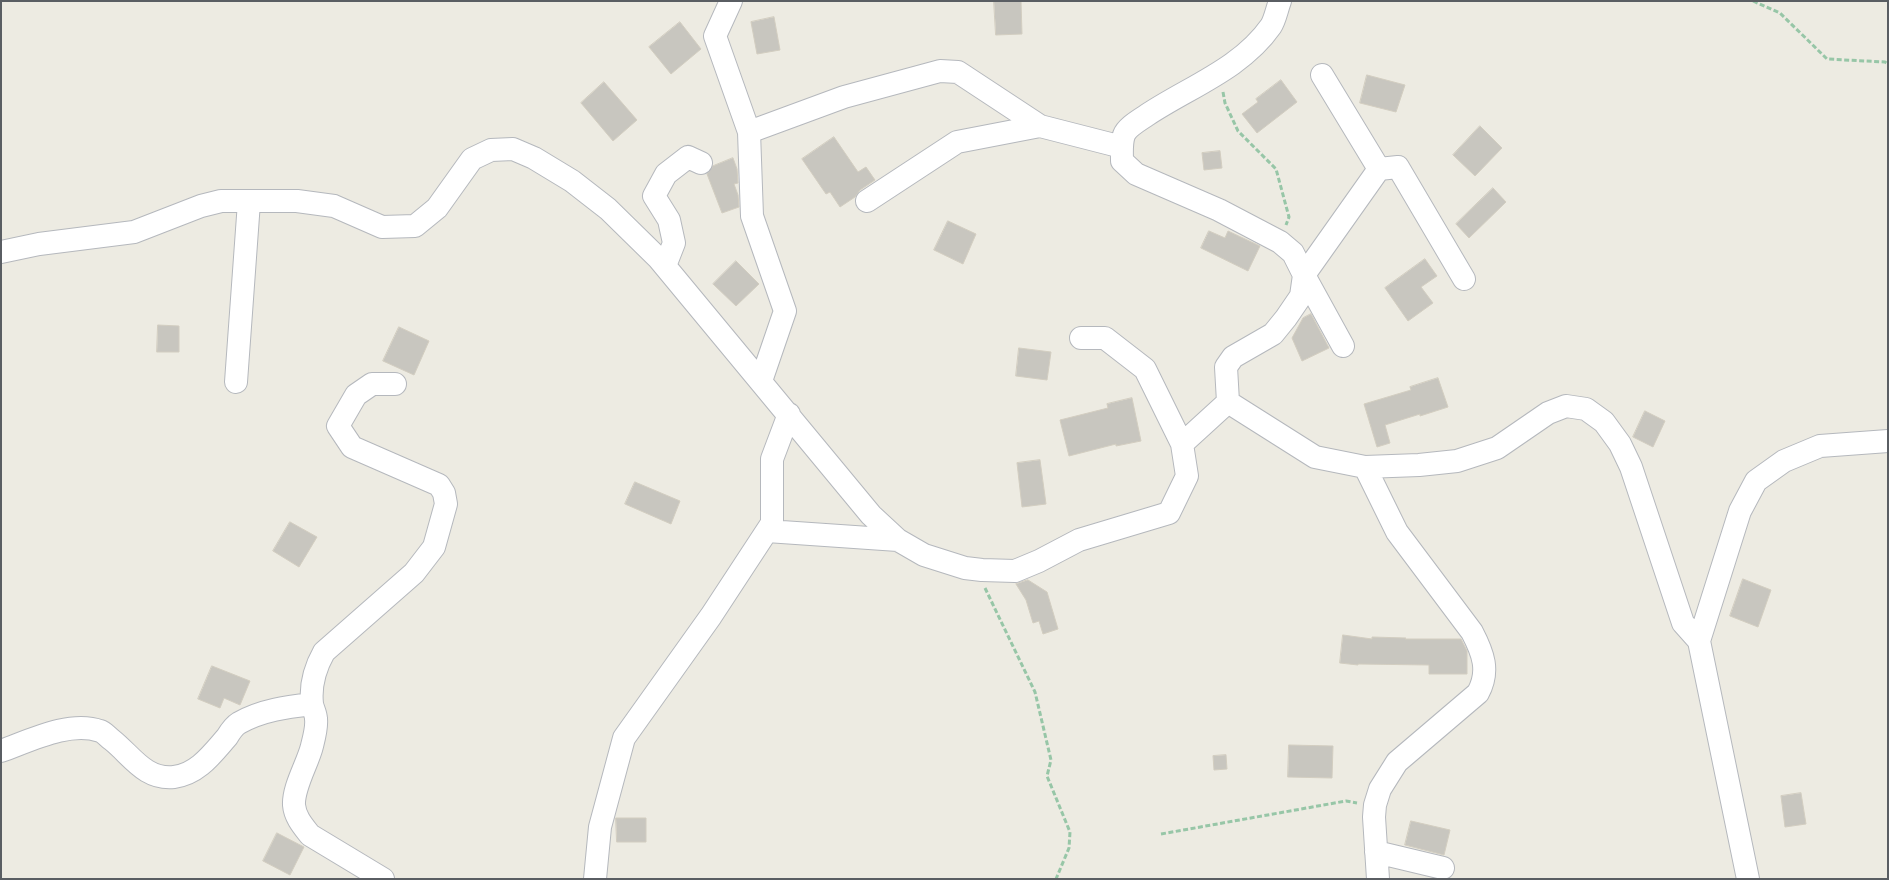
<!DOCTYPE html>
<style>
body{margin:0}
#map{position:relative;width:1889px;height:880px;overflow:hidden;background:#edebe2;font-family:"Sofia Sans Condensed",sans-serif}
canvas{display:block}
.frame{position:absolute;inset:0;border:2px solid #5a5e63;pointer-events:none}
</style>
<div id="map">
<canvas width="1889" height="880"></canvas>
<div class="frame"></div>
</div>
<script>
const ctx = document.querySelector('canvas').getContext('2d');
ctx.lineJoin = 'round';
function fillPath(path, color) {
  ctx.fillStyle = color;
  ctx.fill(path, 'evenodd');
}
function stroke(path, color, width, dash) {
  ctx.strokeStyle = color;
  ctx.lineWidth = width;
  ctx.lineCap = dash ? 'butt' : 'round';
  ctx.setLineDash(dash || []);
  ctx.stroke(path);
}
const building = new Path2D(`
 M994,1H1021L1022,34L996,35Z
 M774,17L780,50L757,54L751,22Z
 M680,22L701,49L671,74L649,47Z
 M1367,75L1405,85L1396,112L1360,103Z
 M1281,80L1297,102L1257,133L1242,114L1258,102L1256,99Z
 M604,82L637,120L613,141L581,103Z
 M1480,126L1502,148L1475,176L1453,155Z
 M834,137L858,172L866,167L875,180L860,190L855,197L840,207L830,192L826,194L802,159Z
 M1220,151L1222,168L1204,170L1202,153Z
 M733,158L737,169L738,183L734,184L738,195L739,207L722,213L707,174L713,166Z
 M1493,188L1506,202L1469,238L1456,224Z
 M948,221L976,234L963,264L934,250Z
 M1209,231L1225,238L1228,231L1260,246L1248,271L1201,248Z
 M1425,259L1437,276L1421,287L1433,303L1408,321L1385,288Z
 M736,261L759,284L736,306L713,284Z
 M1311,314L1329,348L1302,361L1292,338L1303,318Z
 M158,325L179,326V352H157Z
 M399,327L429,341L414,375L383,361Z
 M1019,348L1051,352L1047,380L1016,376Z
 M1438,378L1448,407L1420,416V414L1385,425L1390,443L1377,447L1364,404L1411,390L1410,387Z
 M1132,398L1141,441L1116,446V444L1069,456L1060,420L1108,408L1107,404Z
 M1645,411L1665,421L1653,447L1633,437Z
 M1040,460L1046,504L1022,507L1017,463Z
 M635,482L680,501L671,524L625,504Z
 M290,522L317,537L299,567L273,551Z
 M1743,579L1771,590L1758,627L1730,616Z
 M1028,580L1047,592L1058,629L1043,634L1039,621L1033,623L1026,600L1016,584Z
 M1343,635L1372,639V637L1406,638L1405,639H1461L1467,651V674H1429V665L1358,664V665L1340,663Z
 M212,666L250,681L240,705L224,698L220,708L198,699Z
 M1289,745L1333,746L1332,778L1288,777Z
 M1226,755L1227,769L1214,770L1213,756Z
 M1801,793L1806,824L1785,827L1781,796Z
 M616,818H646V842H617Z
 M1411,821L1450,830L1444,855L1405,845Z
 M277,833L304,847L290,875L263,861Z`);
fillPath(building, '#c8c6bf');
stroke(building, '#d2cdc0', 1);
const minor = new Path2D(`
 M731,1L715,36L749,132
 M1322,75L1379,169L1398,167L1464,279
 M867,201L957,142L1040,126
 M1,252L39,244L134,232L201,206L221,201H297L334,206L382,227L415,226L437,208L472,159L491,150L513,149L534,158L572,181L608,209L659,259L871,515L898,540L924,555L965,568L982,570L1015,571L1039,561L1079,540L1169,513L1187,476L1182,444L1228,402
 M665,266L674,243L669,220L654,196L666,174L688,157L701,163
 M1081,338H1105L1145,369L1182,444
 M1343,346L1304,275L1379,169
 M761,381L785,311L752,216L749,132L844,97L940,71L958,72L1040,126L1122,147
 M236,382L249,202
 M1228,402L1315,457L1365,467L1419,465L1457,461L1497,448L1548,413L1566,406L1586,409L1604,422L1620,444L1631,467L1683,623L1699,641L1748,879
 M1228,402L1226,367L1233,357L1273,334L1286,318L1301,296L1304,275L1293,253L1280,242L1219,210L1136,174L1122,161C1122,153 1121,143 1124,135C1127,127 1140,120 1147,115C1189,87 1241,69 1271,26C1275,20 1277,9 1280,1
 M1365,467L1397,532L1472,632C1483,653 1490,671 1478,693L1397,762L1380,789L1375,805L1374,817L1378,879
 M767,531L898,540
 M1699,641L1740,511L1756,481L1784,461L1820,446L1888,441
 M1,751C29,741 70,720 100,731C104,732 108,737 112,740C132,756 145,780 174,777C198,774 212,754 227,737C230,732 234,726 239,723C262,710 287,707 312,704
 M1376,852L1443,868
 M383,879L310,835C303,826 295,817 294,805C293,787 308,763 312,746C314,738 317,727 316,719C316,714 313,709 312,704C310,685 315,668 324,652L414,573L434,547L446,504L444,493L439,485L352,447L338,426L356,395L372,384H395
 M595,879L600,827L624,738L711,616L772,523V459L789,414`);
stroke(minor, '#b5b8bd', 24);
stroke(new Path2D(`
 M1753,1L1780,13L1827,59L1885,62L1888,64
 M1223,92L1225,103L1238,131L1276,169L1289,217L1286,225
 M985,588L1035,692L1051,760L1047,776L1070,832L1069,848L1056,879
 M1161,834L1346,801L1357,803`), '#97c6a7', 3, [5, 2.5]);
stroke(minor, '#fff', 22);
</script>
